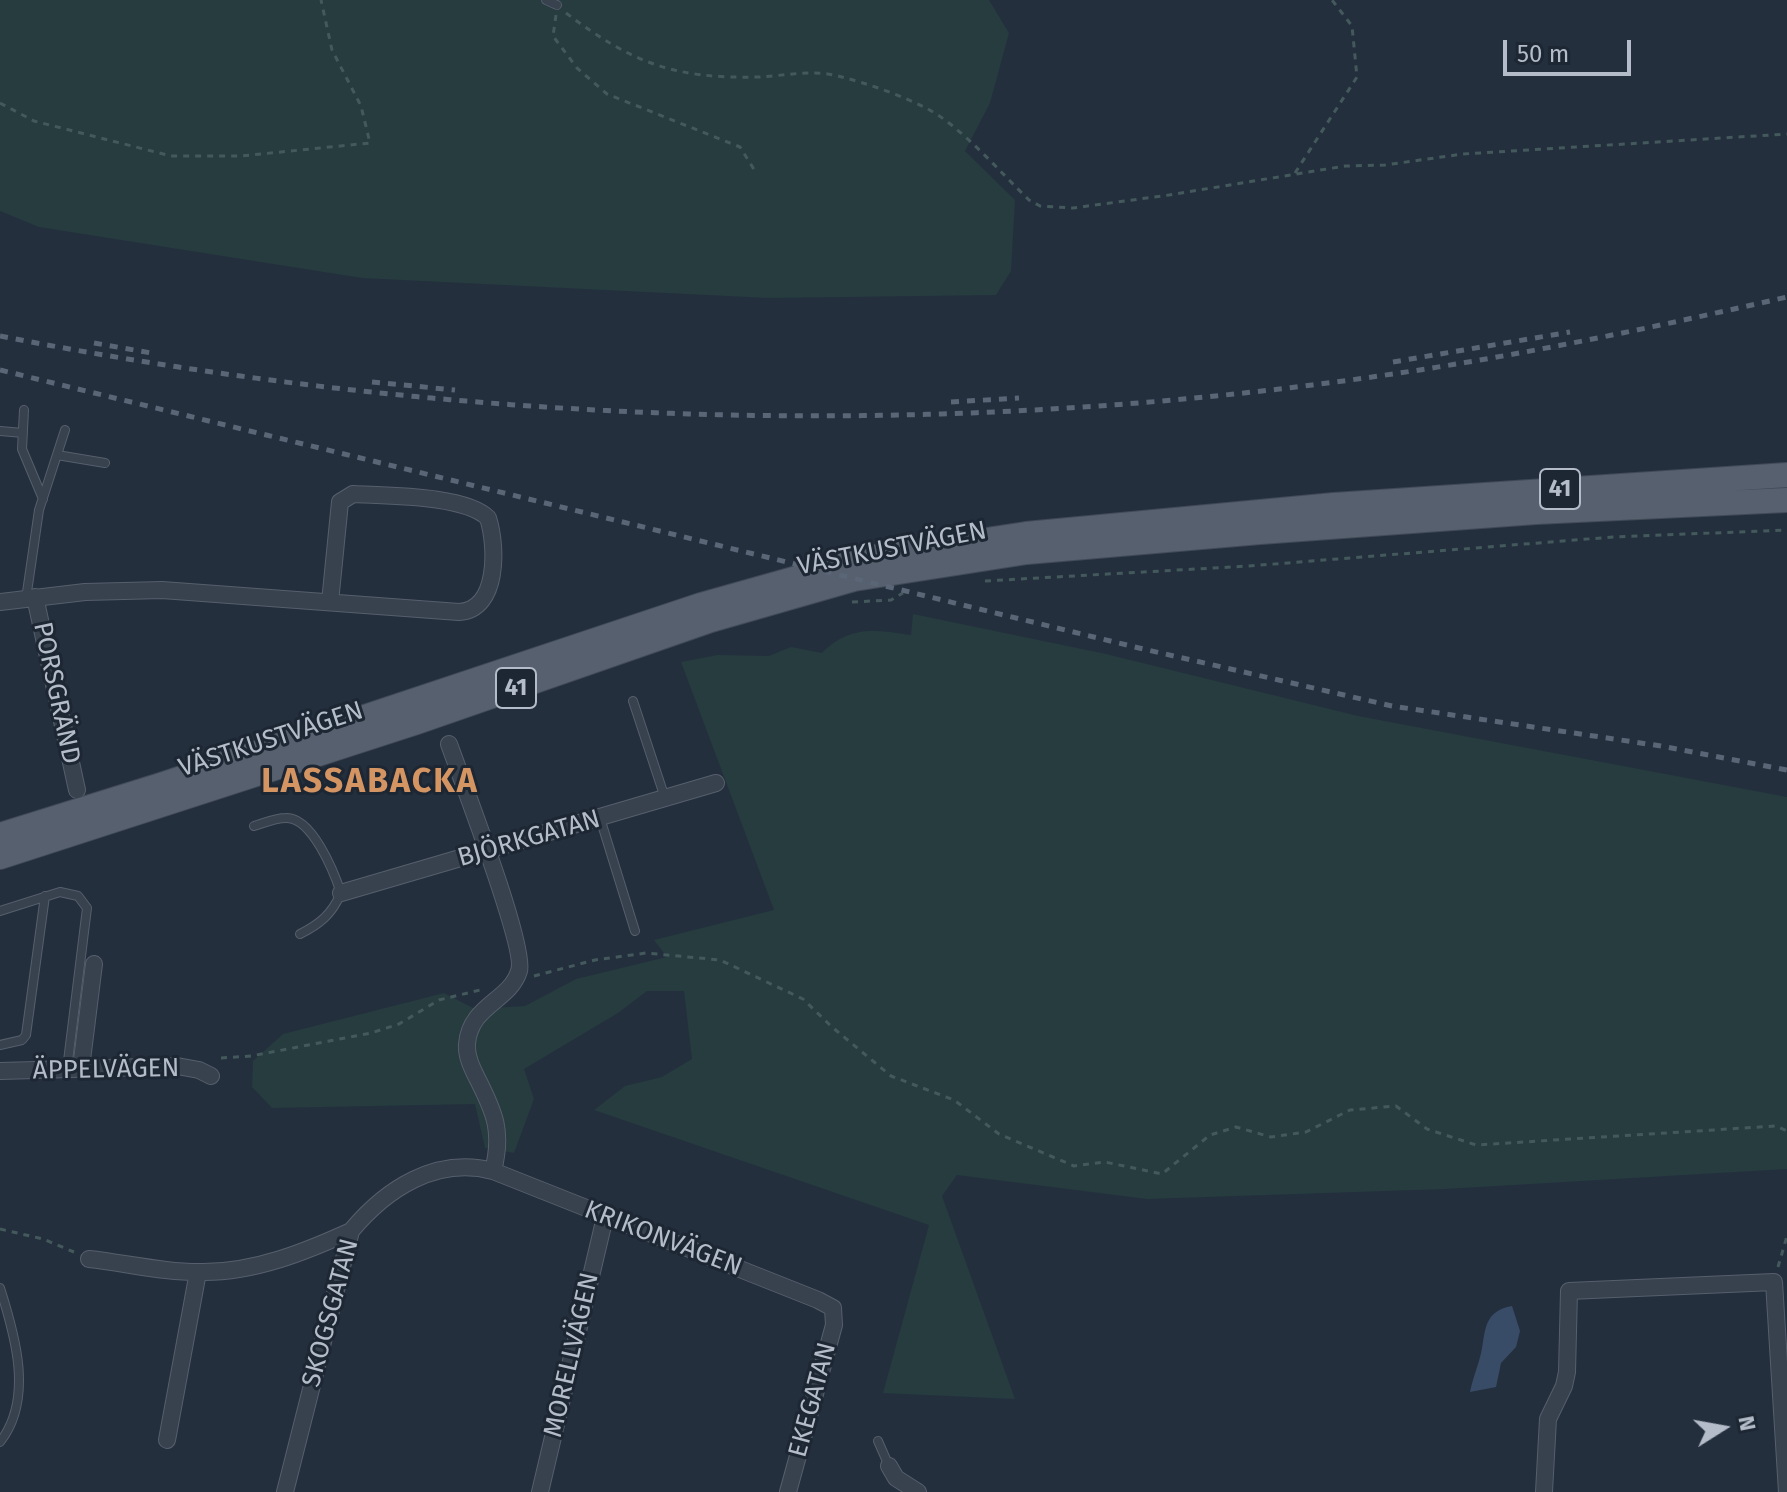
<!DOCTYPE html>
<meta charset="utf-8">
<style>
body{margin:0}
#map{position:relative;width:1787px;height:1492px;overflow:hidden;background:#242f3e;font-family:"Fira Sans",sans-serif}
canvas{display:block}
.north{position:absolute;left:1683px;top:1388px;width:80px;height:80px;-webkit-text-stroke:6px #1d2633;paint-order:stroke;rotate:79deg;font-size:22px;font-weight:700;line-height:32px;text-align:center;color:#b4bcc9}
.north::after{content:'';display:block;margin:auto;width:28px;height:36px;background:#b4bcc9;clip-path:polygon(50% 0,100% 100%,50% 72%,0 100%)}
.scale{position:absolute;left:1503px;top:40px;width:128px;height:36px;box-sizing:border-box;border:4px solid #b4bcc9;border-top:0;padding-left:10px;font-size:24px;line-height:28px;white-space:nowrap;color:#b4bcc9;-webkit-text-stroke:6px #1d2633;paint-order:stroke}
</style>
<div id="map">
<canvas width="1787" height="1492"></canvas>
<div class="north">N</div>
<div class="scale">50 m</div>
</div>
<script>
const ctx = document.querySelector('canvas').getContext('2d');
ctx.lineJoin = 'round';
function fillPath(path, color) {
  ctx.fillStyle = color;
  ctx.fill(path, 'evenodd');
}
function stroke(path, color, width, dash) {
  ctx.strokeStyle = color;
  ctx.lineWidth = width;
  ctx.lineCap = dash ? 'butt' : 'round';
  ctx.setLineDash(dash || []);
  ctx.stroke(path);
}
function drawText(font, color, halo, rows, align = 'center') {
  ctx.font = font + ' "Fira Sans",sans-serif';
  ctx.lineWidth = 6;
  ctx.setLineDash([]);
  ctx.textBaseline = 'middle';
  ctx.strokeStyle = halo;
  ctx.fillStyle = color;
  for (const [text, x, y, turn = 0] of rows) {
    ctx.save();
    ctx.translate(x, y);
    ctx.rotate((+turn || 0) * Math.PI / 180);
    ctx.textAlign = isNaN(turn) ? turn : align;
    if (halo) ctx.strokeText(text, 0, 0);
    ctx.fillText(text, 0, 0);
    ctx.restore();
  }
}
fillPath(new Path2D(`
 M0,0H989L1009,33L990,103L965,151L1015,200L1011,271L996,295L768,298L362,278L39,227L0,211Z
 M913,614L1106,654L1358,716L1787,797V1169L1445,1189L1147,1199L957,1175L942,1196L1015,1399L883,1393L929,1225L594,1110L625,1086L662,1077L692,1059L684,991H647L618,1013L524,1069L534,1099L514,1153L485,1148L475,1104L272,1108L252,1087L253,1061L283,1034L444,993L475,1009L525,1006L576,979L667,957L654,940L774,910L681,662L717,655L769,656L791,647L822,653C850,625 875,630 911,635Z`), '#263c3f');
fillPath(new Path2D(`
 M1512,1306L1520,1331L1516,1347L1501,1363L1496,1387L1470,1392C1472,1381 1476,1371 1479,1361C1487,1337 1479,1312 1512,1306Z`), '#394c67');
const lane = new Path2D(`
 M546,0L557,5
 M24,410L22,449L43,499
 M0,431L23,433
 M57,455L105,463
 M26,599L39,510L65,430
 M633,701L665,798
 M600,818L635,931
 M254,826C264,823 275,818 286,818C312,817 334,872 341,893C332,914 320,924 300,934
 M0,911L60,892L78,896L87,908L67,1069
 M0,1045L22,1040L26,1035L45,896
 M0,1288C15,1335 34,1399 0,1442
 M878,1441L889,1466`);
const street = new Path2D(`
 M35,597L77,790
 M0,602L85,592L162,590L459,612C499,610 497,546 488,518C465,495 387,496 353,494L340,502L330,602
 M449,744C461,778 527,949 519,971C510,1001 470,1005 467,1044C466,1056 472,1068 477,1078C495,1113 503,1132 493,1171
 M341,893L716,783
 M81,1068L94,964
 M0,1071L177,1066L199,1070L211,1076
 M89,1259C126,1263 166,1273 204,1272C255,1272 305,1252 351,1231
 M167,1440L198,1272
 M889,1466L896,1478L918,1492
 M285,1492L351,1231C386,1189 436,1156 493,1171L818,1300L833,1308L834,1325L788,1492
 M540,1492L605,1217
 M1544,1492L1548,1419L1564,1386L1567,1372L1569,1291L1774,1282L1787,1492`);
const primary = new Path2D(`
 M0,835L161,785L701,605L868,558L1026,534L1334,505L1787,475
 M0,857L417,722L711,620L854,579L1027,552L1260,532L1536,512L1787,500`);
stroke(lane, '#565f6c', 10);
stroke(street, '#565f6c', 18);
stroke(primary, '#414a57', 26);
stroke(new Path2D(`
 M566,13C632,63 674,79 758,77C784,76 812,69 838,76C866,83 898,94 924,107C959,124 1000,172 1029,200L1040,206L1073,208L1169,195L1345,166L1385,165L1463,154L1787,134
 M556,15L553,36L577,68L607,94L740,147L755,171
 M0,103L34,121L171,156H241L370,143L361,106L332,50L321,0
 M1295,173L1357,77L1352,26L1332,0
 M985,581L1249,566L1613,537L1787,530
 M852,602L891,600L903,593
 M534,976L595,960L646,953L720,960L803,999L832,1027L891,1076L954,1100L999,1134L1074,1166L1105,1162L1162,1174L1210,1135L1236,1127L1271,1137L1306,1132L1350,1110L1396,1106L1427,1129L1476,1145L1776,1126L1787,1131
 M221,1058L251,1056L371,1033L399,1024L439,1000L480,990
 M0,1229L43,1239L74,1252
 M1778,1267L1787,1236`), '#44595c', 3, [6, 6]);
stroke(lane, '#38414e', 8);
stroke(street, '#38414e', 16);
stroke(primary, '#56606e', 24);
stroke(new Path2D(`
 M0,336C471,428 958,443 1432,368C1551,349 1669,324 1787,297
 M94,343L157,354
 M1393,362L1570,332
 M0,370L1139,648L1392,706L1661,746L1787,770
 M372,382L455,390
 M951,402L1019,398`), '#5a6575', 5, [8, 8]);
for (const [x, y, w] of [
 [1560,489,40],
 [516,688,40]
]) {
  const box = new Path2D();
  box.roundRect(x - w / 2, y - 20, w, 40, 6);
  ctx.fillStyle = '#1d2633';
  ctx.fill(box);
  stroke(box, '#b4bcc9', 2);
}
drawText('bold 24px', '#b4bcc9', null, [
 ["41",1560,489],
 ["41",516,688]
]);
drawText('26px', '#b4bcc9', '#1d2633', [
 ["VÄSTKUSTVÄGEN",892,549,-11],
 ["PORSGRÄND",56,693,78],
 ["VÄSTKUSTVÄGEN",271,740,-18],
 ["BJÖRKGATAN",529,839,-16],
 ["ÄPPELVÄGEN",106,1070,-1],
 ["KRIKONVÄGEN",663,1239,21],
 ["SKOGSGATAN",331,1313,-75],
 ["MORELLVÄGEN",572,1355,-77],
 ["EKEGATAN",813,1400,-75]
]);
ctx.letterSpacing = '2px';
drawText('bold 34px', '#d59563', '#1d2633', [
 ["LASSABACKA",370,783]
]);
ctx.letterSpacing = '0px';
</script>
